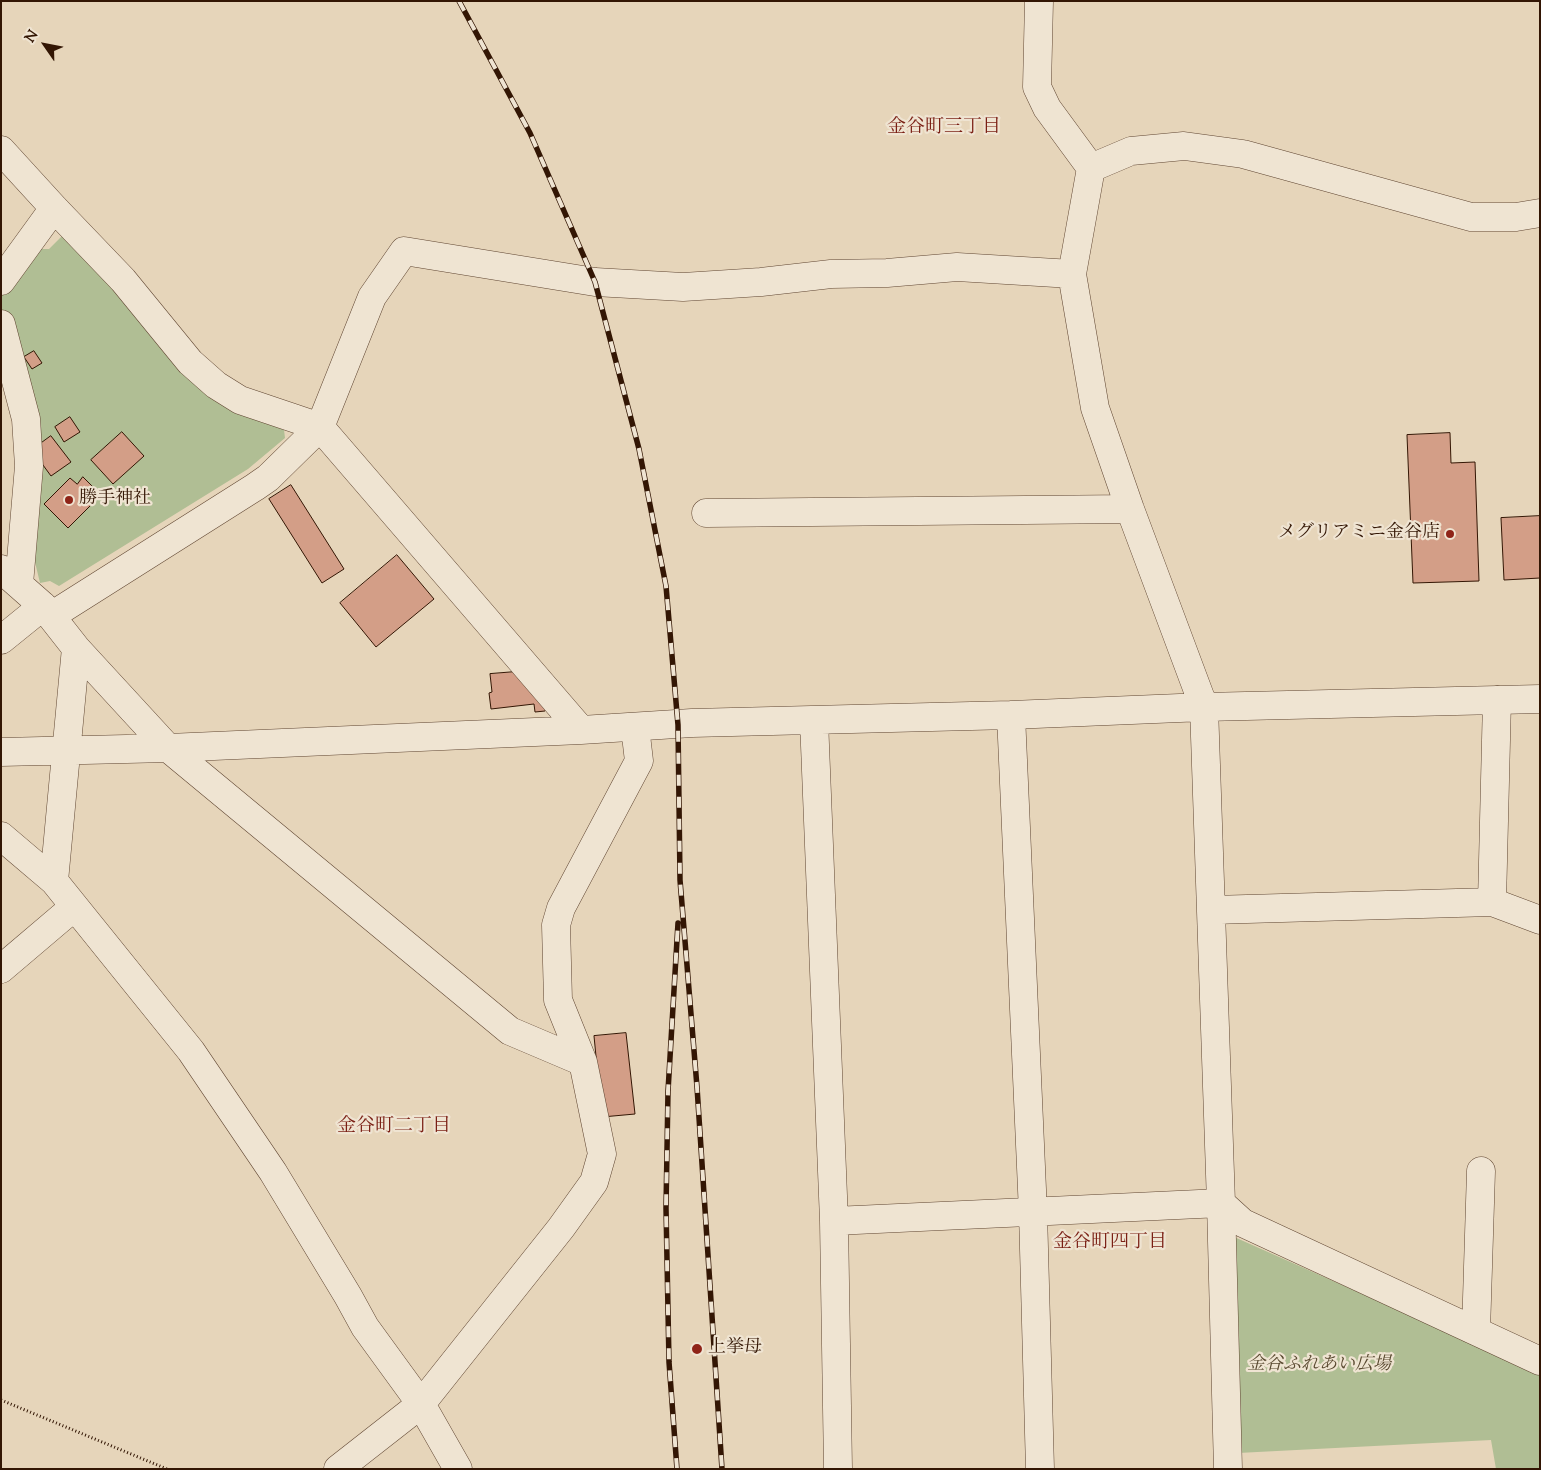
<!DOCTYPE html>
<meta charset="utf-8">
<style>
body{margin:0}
#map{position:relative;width:1541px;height:1470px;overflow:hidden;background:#e6d5ba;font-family:"Sorts Mill Goudy",serif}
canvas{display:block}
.frame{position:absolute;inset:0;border:2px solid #331604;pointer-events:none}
.north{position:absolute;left:20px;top:20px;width:50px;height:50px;-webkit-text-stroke:4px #efe4d2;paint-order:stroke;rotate:303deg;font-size:14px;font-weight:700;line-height:20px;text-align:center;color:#331604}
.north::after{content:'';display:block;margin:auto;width:18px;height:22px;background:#331604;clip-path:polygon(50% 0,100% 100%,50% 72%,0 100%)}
</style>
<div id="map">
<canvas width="1541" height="1470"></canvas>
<div class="frame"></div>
<div class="north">N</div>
</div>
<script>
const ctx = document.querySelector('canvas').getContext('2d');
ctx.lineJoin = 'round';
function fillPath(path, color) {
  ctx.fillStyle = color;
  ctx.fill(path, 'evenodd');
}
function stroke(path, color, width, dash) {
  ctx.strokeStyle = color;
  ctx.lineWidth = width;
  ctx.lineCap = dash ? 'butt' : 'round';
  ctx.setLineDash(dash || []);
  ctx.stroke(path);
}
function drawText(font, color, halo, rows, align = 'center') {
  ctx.font = font + ' "Sorts Mill Goudy","Noto Serif JP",serif';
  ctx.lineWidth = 4.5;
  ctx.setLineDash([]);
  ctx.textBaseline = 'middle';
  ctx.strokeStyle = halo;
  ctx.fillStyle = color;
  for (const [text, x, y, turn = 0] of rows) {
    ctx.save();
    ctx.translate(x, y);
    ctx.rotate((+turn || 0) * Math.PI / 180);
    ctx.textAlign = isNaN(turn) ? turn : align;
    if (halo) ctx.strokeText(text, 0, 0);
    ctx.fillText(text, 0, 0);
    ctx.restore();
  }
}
fillPath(new Path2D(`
 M63,235L214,400L284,430L285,438L248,469L59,586L50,581L40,583L34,558L32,429L1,311V294L38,249H49Z
 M1232,1236L1540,1373V1469H1496L1491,1440L1238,1453Z`), '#b0be94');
const building = new Path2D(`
 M34,351L42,363L32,369L24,357Z
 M70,417L80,432L64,442L55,427Z
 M122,432L144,456L113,484L91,460Z
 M1450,433L1451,463L1475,462L1479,581L1413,583L1407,435Z
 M51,436L71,462L51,476L32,450Z
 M83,477L95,489L87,497L93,503L68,528L44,504L70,478L77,484Z
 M291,485L344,569L322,583L269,499Z
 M1540,516V578L1504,580L1501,518Z
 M397,555L434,599L376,647L340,603Z
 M514,672L547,708L545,711L535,712L534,704L491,709L489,693L492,692L490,674Z
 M626,1033L635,1114L602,1117L594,1036Z`);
fillPath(building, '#d39e87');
stroke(building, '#331604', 1);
const minor = new Path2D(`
 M1039,1L1037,87L1047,108L1091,168L1072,274L1095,408L1130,509L1204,707L1221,1203L1228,1469
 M1,150L54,208L123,280L190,362L216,385L240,400L320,427L581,730
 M1091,168L1131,151L1184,146L1243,154L1471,217H1516L1540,213
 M1,281L54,208
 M1,324L26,419L29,466L19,584
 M706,513L1130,509
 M1,569L43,606L76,648L168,748L510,1031L583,1062
 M51,616L255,487L268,478L320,427L372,297L404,251L595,282L683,287L761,282L831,274L887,273L957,267L1072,274
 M1,640L43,606
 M1011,715L1033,1212L1040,1469
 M814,720L834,1221L838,1469
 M1,752L168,748L581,730L692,723L1011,715L1204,707L1540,699
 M1,836L54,881L191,1051L273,1172L348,1296L365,1327L421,1404L458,1469
 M54,881L76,648
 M1492,902L1497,700
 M1212,910L1492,902L1540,920
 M1,969L74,907
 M834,1221L1221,1203L1243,1223L1540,1361
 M1476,1331L1481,1171
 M338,1469L421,1404L561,1228L594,1182L602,1154L583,1062L558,1000L556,925L561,908L639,761L635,727`);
stroke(minor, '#604632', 29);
stroke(new Path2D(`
 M1,1400L167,1469`), '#331604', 3, [1, 2.5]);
stroke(minor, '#efe4d2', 28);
const rail = new Path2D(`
 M459,1L530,133L595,282L639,449L666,586L678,725L680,880L697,1087L722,1469
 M677,1469L669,1362L666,1208L668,1091L678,923`);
stroke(rail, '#331604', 5.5);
stroke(rail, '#efe4d2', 4, [11]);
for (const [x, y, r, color] of [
 [69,500,5,"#8f2418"],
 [1450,534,5,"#8f2418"],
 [697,1349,6,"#8f2418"]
]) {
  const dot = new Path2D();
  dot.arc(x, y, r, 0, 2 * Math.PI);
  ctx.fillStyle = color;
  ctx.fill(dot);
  stroke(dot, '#efe4d2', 2);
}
drawText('18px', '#331604', '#efe4d2', [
 ["勝手神社",79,500],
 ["メグリアミニ金谷店",1440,534,"right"],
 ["上挙母",708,1349]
], 'left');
drawText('italic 18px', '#58482f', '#efe4d2', [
 ["金谷ふれあい広場",1319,1366]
]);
drawText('19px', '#7a1f14', '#efe4d2', [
 ["金谷町三丁目",944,129],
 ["金谷町二丁目",394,1128],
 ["金谷町四丁目",1110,1244]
]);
</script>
